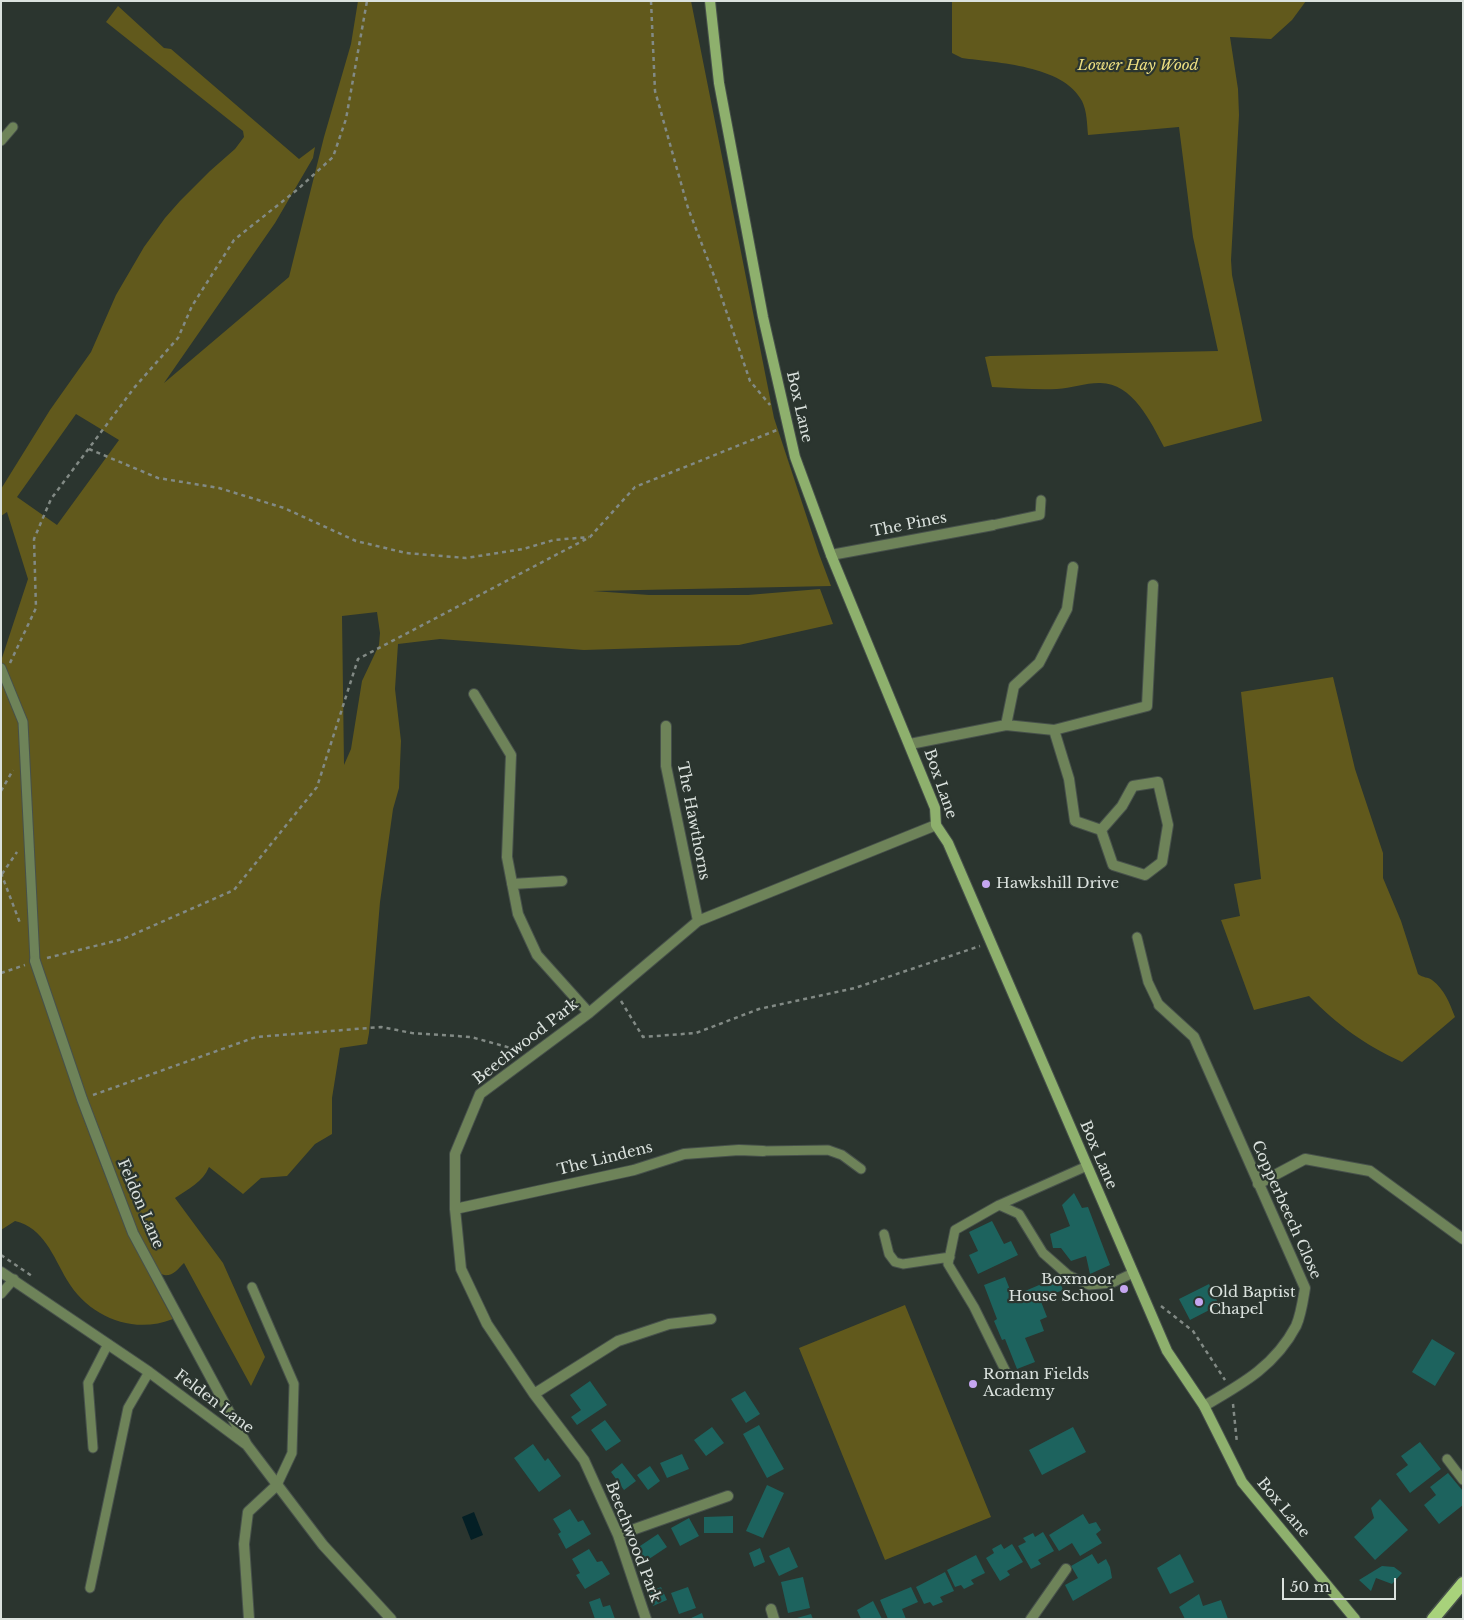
<!DOCTYPE html>
<style>
body{margin:0}
#map{position:relative;width:1464px;height:1620px;overflow:hidden;background:#2b352f;font-family:"Libre Baskerville",serif}
canvas{display:block}
.frame{position:absolute;inset:0;border:2px solid #dbe2de;pointer-events:none}
.scale{position:absolute;left:1282px;top:1578px;width:114px;height:22px;box-sizing:border-box;border:2px solid #dbe2de;border-top:0;padding-left:6px;font-size:15px;line-height:18px;white-space:nowrap;color:#dbe2de;-webkit-text-stroke:4px #2b352f;paint-order:stroke}
</style>
<div id="map">
<canvas width="1464" height="1620"></canvas>
<div class="frame"></div>
<div class="scale">50 m</div>
</div>
<script>
const ctx = document.querySelector('canvas').getContext('2d');
ctx.lineJoin = 'round';
function fillPath(path, color) {
  ctx.fillStyle = color;
  ctx.fill(path, 'evenodd');
}
function stroke(path, color, width, dash) {
  ctx.strokeStyle = color;
  ctx.lineWidth = width;
  ctx.lineCap = dash ? 'butt' : 'round';
  ctx.setLineDash(dash || []);
  ctx.stroke(path);
}
function drawText(font, color, halo, rows, align = 'center') {
  ctx.font = font + ' "Libre Baskerville",serif';
  ctx.lineWidth = 4.5;
  ctx.setLineDash([]);
  ctx.textBaseline = 'middle';
  ctx.strokeStyle = halo;
  ctx.fillStyle = color;
  for (const [text, x, y, turn = 0] of rows) {
    ctx.save();
    ctx.translate(x, y);
    ctx.rotate((+turn || 0) * Math.PI / 180);
    ctx.textAlign = isNaN(turn) ? turn : align;
    if (halo) ctx.strokeText(text, 0, 0);
    ctx.fillText(text, 0, 0);
    ctx.restore();
  }
}
fillPath(new Path2D(`
 M358,1H691L774,418L819,554L831,586L593,591L649,595H748L820,589L833,624L739,645L584,650L440,639L398,644L395,689L401,741L399,788L393,809L380,902L369,1033L367,1044L340,1048L332,1098V1134L315,1144L287,1176L261,1178L243,1194L209,1167C203,1182 188,1189 175,1198L223,1263L265,1357L251,1386L184,1263C176,1271 172,1278 159,1274L138,1237L71,1081C99,1165 130,1242 173,1319C133,1335 89,1317 67,1280C53,1256 44,1228 15,1221L1,1230V661L28,579L7,512L1,516V489L50,410L91,352L116,295L144,247L165,218L180,201L210,171L235,149L244,137L243,131L106,22L118,6L164,48L171,49L299,159L315,147L313,158L275,223L164,383L289,277L324,137L351,44ZM76,414L119,440L57,525L17,497ZM377,612L380,633L379,645L362,681L351,749L344,765L342,616Z
 M952,1H1306L1292,20L1271,39L1230,37L1238,89L1239,115L1231,260L1232,275L1262,421L1164,447C1151,422 1132,382 1099,383C1085,383 1071,388 1057,389C1036,390 1013,388 992,387L985,357L990,356L1218,351L1193,237L1179,127L1088,135C1087,124 1087,111 1082,101C1063,65 997,63 962,58L952,53Z
 M1333,677L1355,769L1383,853V878L1401,921L1418,974C1423,978 1428,977 1432,980C1445,990 1449,1002 1455,1017L1402,1062C1363,1044 1339,1026 1309,996L1254,1010L1221,920L1240,916L1234,884L1261,879L1241,692Z
 M905,1305L991,1517L885,1560L799,1348Z`), '#61591c');
fillPath(new Path2D(`
 M474,1512L483,1535L471,1540L462,1517Z`), '#041f25');
fillPath(new Path2D(`
 M1074,1193L1082,1208L1088,1207L1110,1265L1090,1274L1086,1256L1071,1261L1061,1248H1053L1050,1234L1070,1226L1062,1205Z
 M992,1221L1004,1244L1011,1241L1018,1255L978,1274L969,1255L978,1251L969,1232Z
 M1005,1277L1014,1300L1026,1296L1025,1291L1058,1277L1063,1290L1040,1299L1047,1317L1040,1320L1044,1331L1025,1338L1035,1362L1017,1369L1005,1339L1002,1340L994,1321L997,1319L984,1285Z
 M1209,1284L1219,1305L1190,1320L1179,1299Z
 M1432,1339L1455,1353L1435,1386L1412,1372Z
 M590,1381L607,1405L577,1425L571,1417L581,1410L570,1395Z
 M745,1391L760,1414L746,1423L731,1399Z
 M605,1420L621,1441L606,1451L591,1430Z
 M759,1425L784,1469L767,1478L743,1434Z
 M712,1427L724,1443L706,1456L694,1440Z
 M1073,1427L1086,1452L1042,1475L1029,1450Z
 M1420,1442L1441,1469L1410,1493L1396,1474L1408,1465L1401,1456Z
 M533,1444L545,1461L548,1458L561,1476L539,1492L514,1458Z
 M682,1454L689,1469L667,1478L660,1463Z
 M622,1463L636,1481L624,1490L611,1472Z
 M650,1466L660,1481L648,1490L637,1475Z
 M1448,1473L1463,1491V1505L1439,1524L1424,1505L1436,1495L1430,1487Z
 M767,1485L784,1493L763,1538L746,1531Z
 M1380,1499L1408,1530L1375,1560L1354,1537L1374,1518L1371,1508Z
 M570,1509L578,1522L583,1520L591,1534L566,1549L558,1534L561,1532L553,1519Z
 M1083,1514L1089,1524L1096,1522L1101,1530L1096,1534L1102,1543L1080,1556L1072,1543L1059,1551L1049,1535Z
 M733,1516V1533H704V1517Z
 M689,1518L699,1536L680,1546L671,1528Z
 M1043,1532L1054,1551L1038,1560L1041,1564L1031,1569L1018,1546L1026,1542L1023,1538L1033,1533L1035,1537Z
 M658,1534L667,1547L646,1561L637,1548Z
 M1001,1544L1004,1549L1012,1544L1023,1562L1007,1571L1010,1575L1000,1581L986,1558L994,1553L992,1549Z
 M789,1547L798,1567L779,1576L769,1556Z
 M760,1548L765,1562L754,1567L749,1553Z
 M589,1549L597,1562L602,1561L610,1574L585,1589L576,1575L580,1573L572,1559Z
 M1092,1554L1098,1564L1106,1559L1110,1567L1112,1578L1073,1601L1065,1585L1078,1578L1071,1566Z
 M1180,1554L1194,1582L1170,1594L1157,1568Z
 M976,1555L985,1573L971,1580L974,1584L964,1589L961,1585L955,1587L947,1570Z
 M1382,1566L1394,1567L1402,1573L1392,1584L1376,1578L1371,1591L1359,1580Z
 M945,1572L954,1591L940,1597L943,1602L933,1606L930,1602L924,1604L916,1587Z
 M803,1577L810,1608L788,1613L781,1582Z
 M661,1587L667,1600L653,1606L647,1593Z
 M688,1587L696,1608L679,1614L671,1593Z
 M911,1587L918,1602L902,1609L906,1619H888L880,1600Z
 M1199,1594L1203,1606L1221,1600L1228,1619H1185L1179,1607Z
 M600,1598L603,1607L610,1605L615,1619H595L589,1602Z
 M873,1601L882,1619H861L857,1610Z
 M702,1613L704,1619H689Z
 M811,1614L813,1619H797V1618Z`), '#1d635e');
const service = new Path2D(`
 M1,141L13,127
 M993,525L1040,515L1041,500
 M1,668L23,722L35,961
 M1137,937L1148,982L1159,1005
 M763,1151L828,1150L842,1155L861,1169
 M999,1205L1019,1214L1043,1253L1068,1275L1089,1285L1112,1283L1133,1273
 M884,1234L889,1254L895,1262L903,1264L950,1257
 M252,1287L294,1384L292,1453L277,1485
 M1,1294L14,1279
 M1006,1372L974,1307L948,1264L955,1230L999,1205L1087,1166
 M93,1448L88,1383L108,1344
 M1447,1459L1463,1480
 M90,1588L128,1408L149,1372`);
const minor = new Path2D(`
 M831,555L993,525
 M474,694L511,755L507,857L518,914L537,955L589,1013
 M1006,725L1014,686L1039,663L1067,609L1073,567
 M666,726V766L698,921
 M1054,730L1069,779L1075,821L1101,830L1113,865L1145,875L1162,862L1168,825L1158,782L1133,786L1122,806L1101,830
 M910,744L1006,725L1054,730L1147,706L1153,585
 M512,884L562,881
 M35,961L82,1099L133,1233L247,1445
 M1159,1005L1194,1037L1305,1288C1303,1300 1301,1315 1296,1326C1275,1366 1242,1384 1204,1406
 M1258,1184L1305,1159L1370,1171L1463,1239
 M455,1209L634,1170L684,1154L739,1150L763,1151
 M1,1272L149,1372L247,1445L323,1545L391,1619
 M534,1394L618,1341L669,1324L711,1319
 M618,1535L728,1496
 M771,1609L774,1619
 M249,1619L244,1544L248,1512L277,1485
 M646,1619L618,1535L584,1460L534,1394L487,1324L461,1269L455,1209V1154L480,1094L589,1013L698,921L936,825
 M1031,1619L1066,1569`);
const secondary = new Path2D(`
 M710,1L719,83L763,317L795,457L831,555L935,808L936,825L948,843L1167,1351L1204,1406L1242,1482L1355,1619`);
const primary = new Path2D(`
 M1433,1619L1463,1583`);
stroke(service, '#47514b', 11);
stroke(minor, '#47514b', 12);
stroke(secondary, '#47514b', 12);
stroke(primary, '#47514b', 15);
stroke(new Path2D(`
 M651,1L655,91L688,208L716,281L750,381L770,405
 M89,449L158,478L219,488L284,508L356,541L406,553L466,558L523,549L554,540L589,537
 M10,663L36,608L34,539L51,499L134,388L178,338L192,306L234,240L298,189L333,157L346,119L367,1
 M1,791L13,770
 M1,873L20,923
 M2,874L17,852
 M47,958L123,939L234,890L317,787L358,659L590,537L635,487L777,430
 M1,973L25,965
 M621,1001L643,1037L696,1033L759,1009L855,988L980,946
 M93,1095L256,1037L381,1027L412,1033L471,1037L518,1050
 M1,1255L32,1276
 M1161,1306L1193,1331L1225,1380
 M1233,1404L1237,1443`), '#828a85', 2.5, [4, 4]);
stroke(service, '#6e8359', 9);
stroke(minor, '#6e8359', 10);
stroke(secondary, '#8eb06d', 10);
stroke(primary, '#a8d27b', 12);
for (const [x, y, r, color] of [
 [986,884,5,"#c5a6f0"],
 [1124,1289,5,"#c5a6f0"],
 [1199,1302,5,"#c5a6f0"],
 [973,1384,5,"#c5a6f0"]
]) {
  const dot = new Path2D();
  dot.arc(x, y, r, 0, 2 * Math.PI);
  ctx.fillStyle = color;
  ctx.fill(dot);
  stroke(dot, '#2b352f', 2);
}
drawText('italic 15px', '#ebdd80', '#2b352f', [
 ["Lower Hay Wood",1138,66]
]);
drawText('15px', '#dbe2de', '#2b352f', [
 ["Box Lane",799,407,77],
 ["The Pines",909,525,-11],
 ["Box Lane",940,784,71],
 ["The Hawthorns",693,821,79],
 ["Beechwood Park",526,1042,-38],
 ["Box Lane",1098,1155,67],
 ["The Lindens",605,1159,-14],
 ["Feldon Lane",140,1204,67],
 ["Copperbeech Close",1286,1210,66],
 ["Felden Lane",214,1402,37],
 ["Box Lane",1283,1508,50],
 ["Beechwood Park",633,1542,69]
]);
drawText('15px', '#dbe2de', '#2b352f', [
 ["Hawkshill Drive",996,884],
 ["Boxmoor",1114,1280,"right"],
 ["House School",1114,1297,"right"],
 ["Old Baptist",1209,1293],
 ["Chapel",1209,1310],
 ["Roman Fields",983,1375],
 ["Academy",983,1392]
], 'left');
</script>
